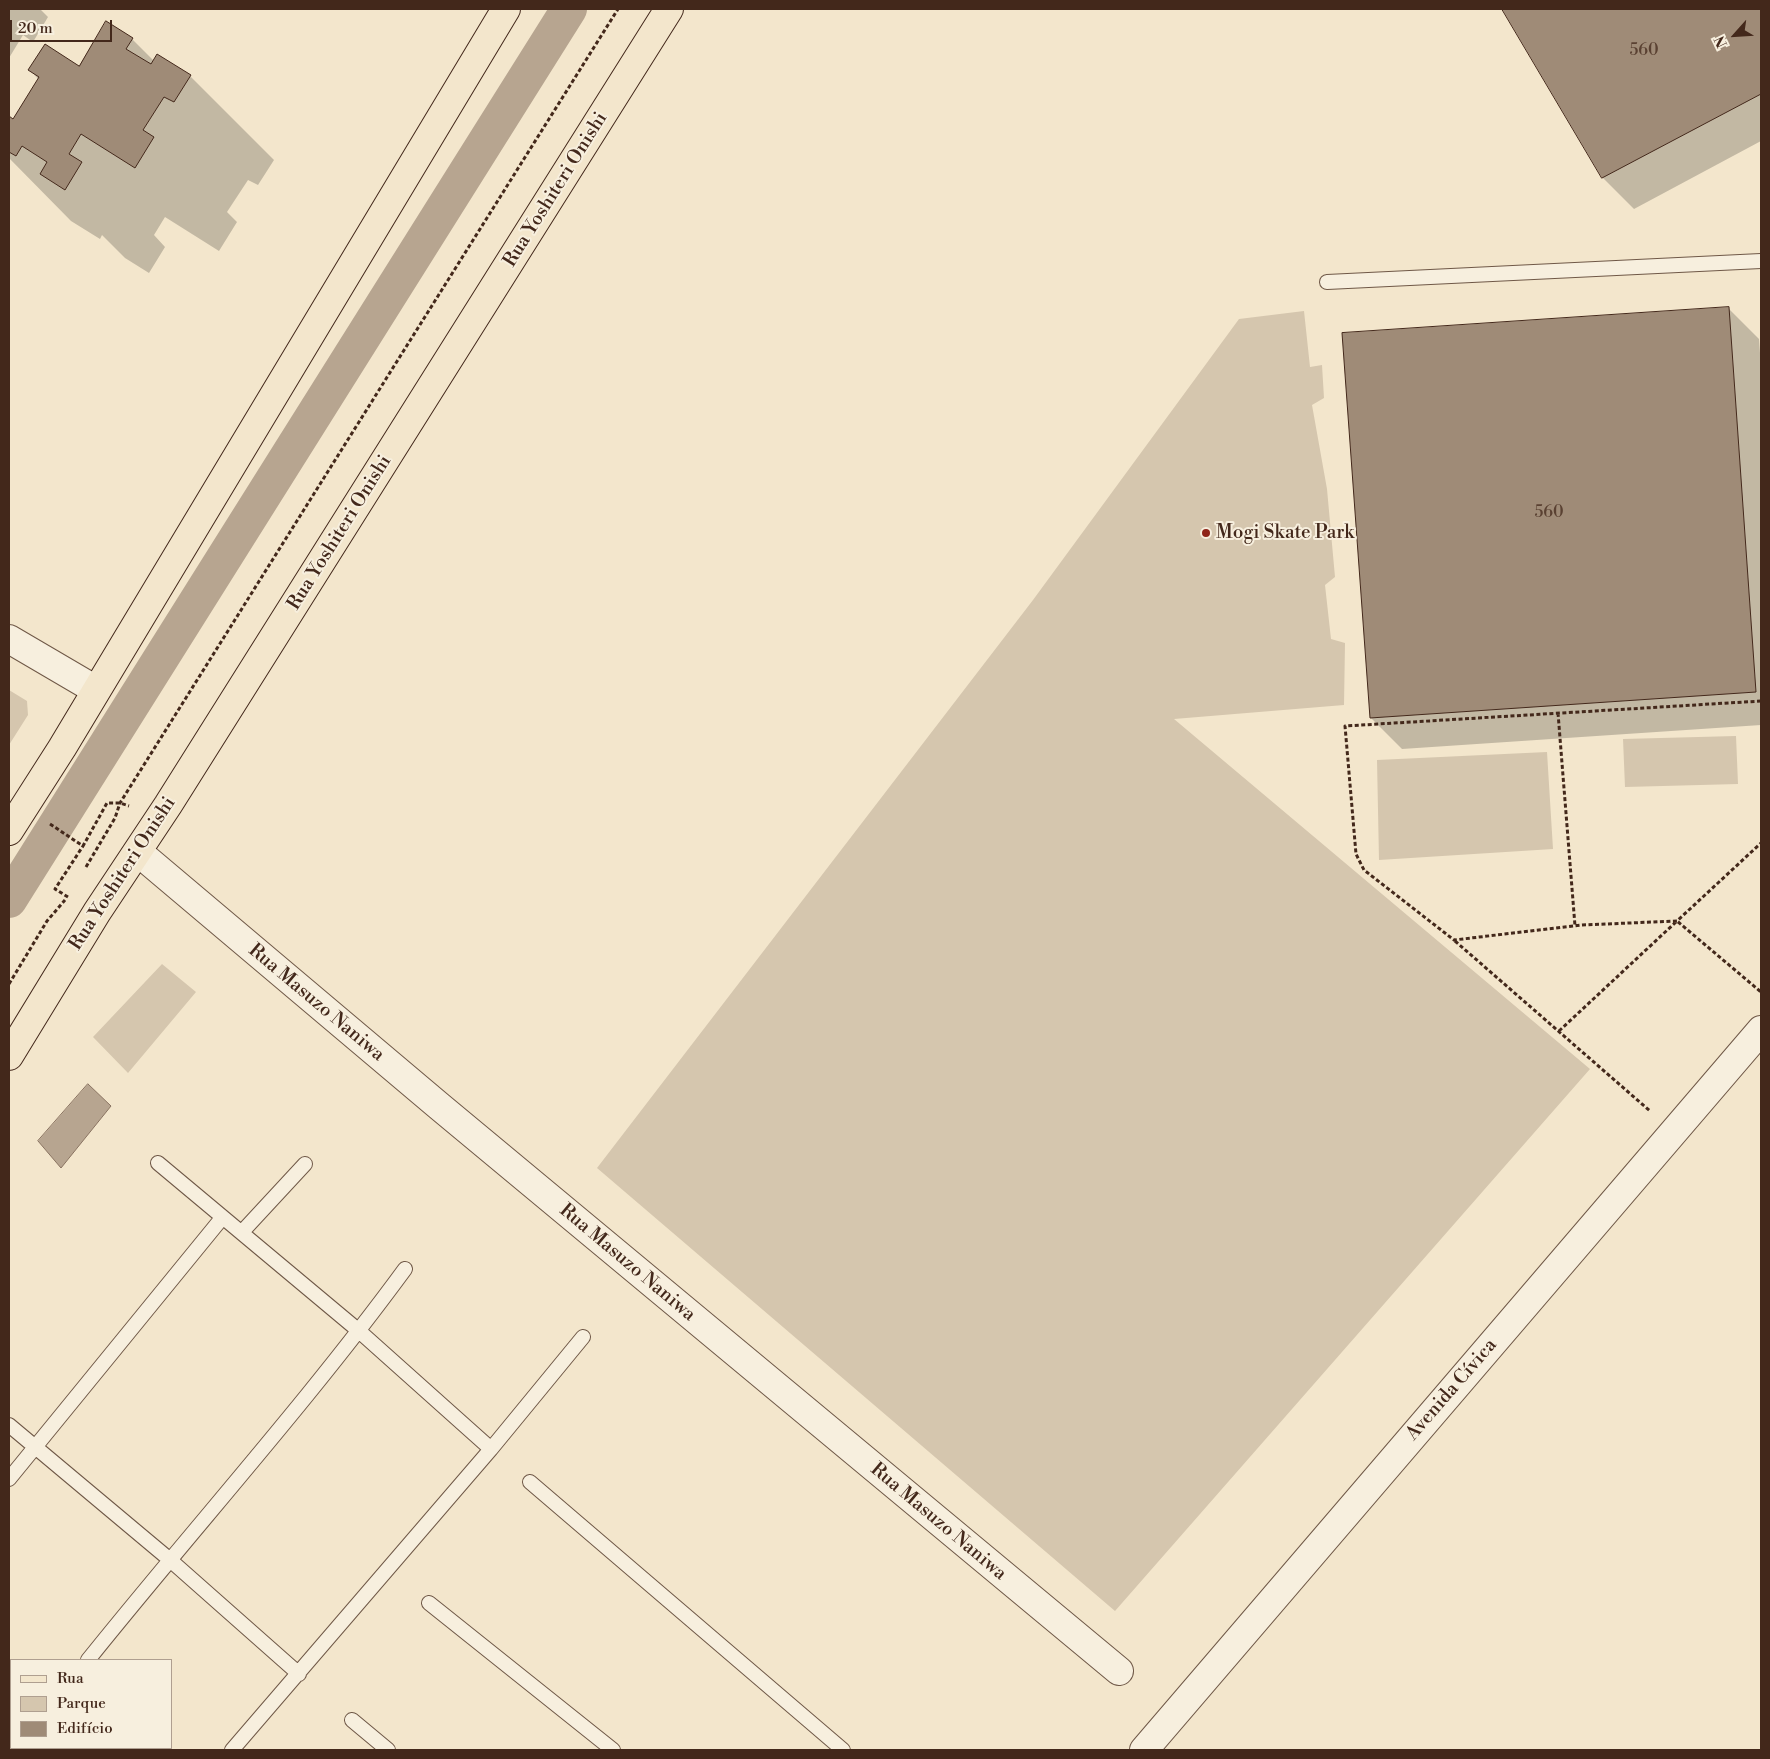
<!DOCTYPE html>
<meta charset="utf-8">
<style>
body{margin:0}
#map{position:relative;width:1770px;height:1759px;overflow:hidden;background:#f3e6cc;font-family:"Libre Bodoni",serif}
canvas{display:block}
.frame{position:absolute;inset:0;border:10px solid #43281b;pointer-events:none}
.legend{position:absolute;left:10px;top:1659px;width:162px;height:90px;box-sizing:border-box;background:#f7efde;border:1px solid #af9f90;margin:0;padding:6px 9px;list-style:none;font-size:15px;color:#43281b}
.legend li{display:flex;align-items:center;gap:10px;height:25px}
.legend b{width:25px;border:1px solid #af9f90}
.north{position:absolute;left:1710px;top:10px;width:50px;height:50px;-webkit-text-stroke:4px #f7efde;paint-order:stroke;rotate:244deg;font-size:14px;font-weight:700;line-height:20px;text-align:center;color:#43281b}
.north::after{content:'';display:block;margin:auto;width:18px;height:22px;background:#43281b;clip-path:polygon(50% 0,100% 100%,50% 72%,0 100%)}
.scale{position:absolute;left:10px;top:20px;width:102px;height:22px;box-sizing:border-box;border:2px solid #43281b;border-top:0;padding-left:6px;font-size:15px;line-height:18px;white-space:nowrap;color:#43281b;-webkit-text-stroke:4px #f7efde;paint-order:stroke}
</style>
<div id="map">
<canvas width="1770" height="1759"></canvas>
<div class="frame"></div>
<ul class="legend">
<li><b style="height:6px;background:#f3e6cc"></b>Rua</li>
<li><b style="height:14px;background:#d5c6ae"></b>Parque</li>
<li><b style="height:14px;background:#9f8b77"></b>Edifício</li>
</ul>
<div class="north">N</div>
<div class="scale">20 m</div>
</div>
<script>
const ctx = document.querySelector('canvas').getContext('2d');
ctx.lineJoin = 'round';
function fillPath(path, color) {
  ctx.fillStyle = color;
  ctx.fill(path, 'evenodd');
}
function stroke(path, color, width, dash) {
  ctx.strokeStyle = color;
  ctx.lineWidth = width;
  ctx.lineCap = dash ? 'butt' : 'round';
  ctx.setLineDash(dash || []);
  ctx.stroke(path);
}
function drawText(font, color, halo, rows, align = 'center') {
  ctx.font = font + ' "Libre Bodoni",serif';
  ctx.lineWidth = 4;
  ctx.setLineDash([]);
  ctx.textBaseline = 'middle';
  ctx.strokeStyle = halo;
  ctx.fillStyle = color;
  for (const [text, x, y, turn = 0] of rows) {
    ctx.save();
    ctx.translate(x, y);
    ctx.rotate((+turn || 0) * Math.PI / 180);
    ctx.textAlign = isNaN(turn) ? turn : align;
    if (halo) ctx.strokeText(text, 0, 0);
    ctx.fillText(text, 0, 0);
    ctx.restore();
  }
}
fillPath(new Path2D(`
 M1304,311L1310,367L1322,365L1324,398L1312,405L1327,489L1335,577L1325,585L1331,639L1345,643L1344,705L1174,719L1590,1069L1115,1611L597,1168L1033,600L1239,319Z
 M9,690L27,701L28,715L9,745Z
 M1736,736L1738,784L1625,787L1623,739Z
 M1547,752L1553,849L1379,860L1377,760Z
 M162,964L196,992L128,1073L93,1037Z`), '#d5c6ae');
const water = new Path2D(`
 M88,1084L111,1106L61,1168L38,1141Z`);
fillPath(water, '#b7a590');
stroke(water, '#897361', 1);
fillPath(new Path2D(`
 M9,9H40L48,17L33,42L23,35L9,58Z
 M1503,9H1761V141L1634,209L1603,178Z
 M132,39L154,61L190,76L274,160L258,185L248,180L227,212L237,222L219,251L165,217L154,235L165,247L149,273L125,258L102,235L100,239L71,221L9,158V118L14,121L39,80L30,70L79,68Z
 M1728,308L1759,339L1761,367V725L1402,749L1371,718Z`), '#0003');
stroke(new Path2D(`
 M9,900L569,9`), '#b7a590', 36);
const building = new Path2D(`
 M1502,9H1761V94L1602,178Z
 M106,21L133,38L126,49L151,64L157,54L191,75L174,102L164,97L143,130L154,137L135,168L81,134L69,154L82,162L65,190L40,174L47,162L22,146L16,156L9,152V116L13,119L39,77L28,70L45,44L79,66Z
 M1729,307L1756,692L1370,718L1342,333Z`);
fillPath(building, '#9f8b77');
stroke(building, '#43281b', 1);
const service = new Path2D(`
 M1327,282L1761,261
 M158,1163L359,1331L491,1449
 M242,1232L305,1164
 M9,1425L169,1559L299,1674
 M9,1479L222,1218
 M530,1482L843,1750
 M429,1603L613,1750
 M88,1660C193,1529 306,1404 405,1269
 M352,1720L388,1750
 M232,1750L491,1449L583,1337`);
const minor = new Path2D(`
 M9,639L96,690
 M138,852L439,1106L1119,1671
 M9,1717L11,1720
 M45,1748L48,1750
 M1144,1750L1761,1030`);
const primary = new Path2D(`
 M9,831L62,748L506,9
 M9,1056L97,912L168,805L669,9`);
stroke(service, '#6f5847', 16);
stroke(minor, '#6f5847', 30);
stroke(primary, '#43281b', 30);
stroke(new Path2D(`
 M1761,701L1345,726L1356,854L1364,870L1454,940L1582,925L1677,921L1761,843
 M1558,713L1575,926
 M50,824L83,846L107,803H120L129,806
 M86,867L115,818L120,803L618,9
 M68,897L55,889L83,846
 M1455,941L1650,1111
 M9,984L47,921L65,900
 M1559,1031L1677,921L1761,992`), '#43281b', 3, [4, 2.5]);
stroke(service, '#f7efde', 14);
stroke(minor, '#f7efde', 28);
stroke(primary, '#f3e6cc', 28);
for (const [x, y, r, color] of [
 [1206,533,5,"#8f2418"]
]) {
  const dot = new Path2D();
  dot.arc(x, y, r, 0, 2 * Math.PI);
  ctx.fillStyle = color;
  ctx.fill(dot);
  stroke(dot, '#f7efde', 2);
}
drawText('16px', '#5a4132', null, [
 ["560",1644,51],
 ["560",1549,513]
]);
drawText('19px', '#43281b', '#f7efde', [
 ["Rua Yoshiteri Onishi",556,190,-58],
 ["Rua Yoshiteri Onishi",340,533,-58],
 ["Rua Yoshiteri Onishi",123,874,-57],
 ["Rua Masuzo Naniwa",316,1003,40],
 ["Rua Masuzo Naniwa",627,1263,40],
 ["Avenida Cívica",1452,1390,-49],
 ["Rua Masuzo Naniwa",938,1522,40]
]);
drawText('19px', '#43281b', '#f7efde', [
 ["Mogi Skate Park",1216,533]
], 'left');
</script>
